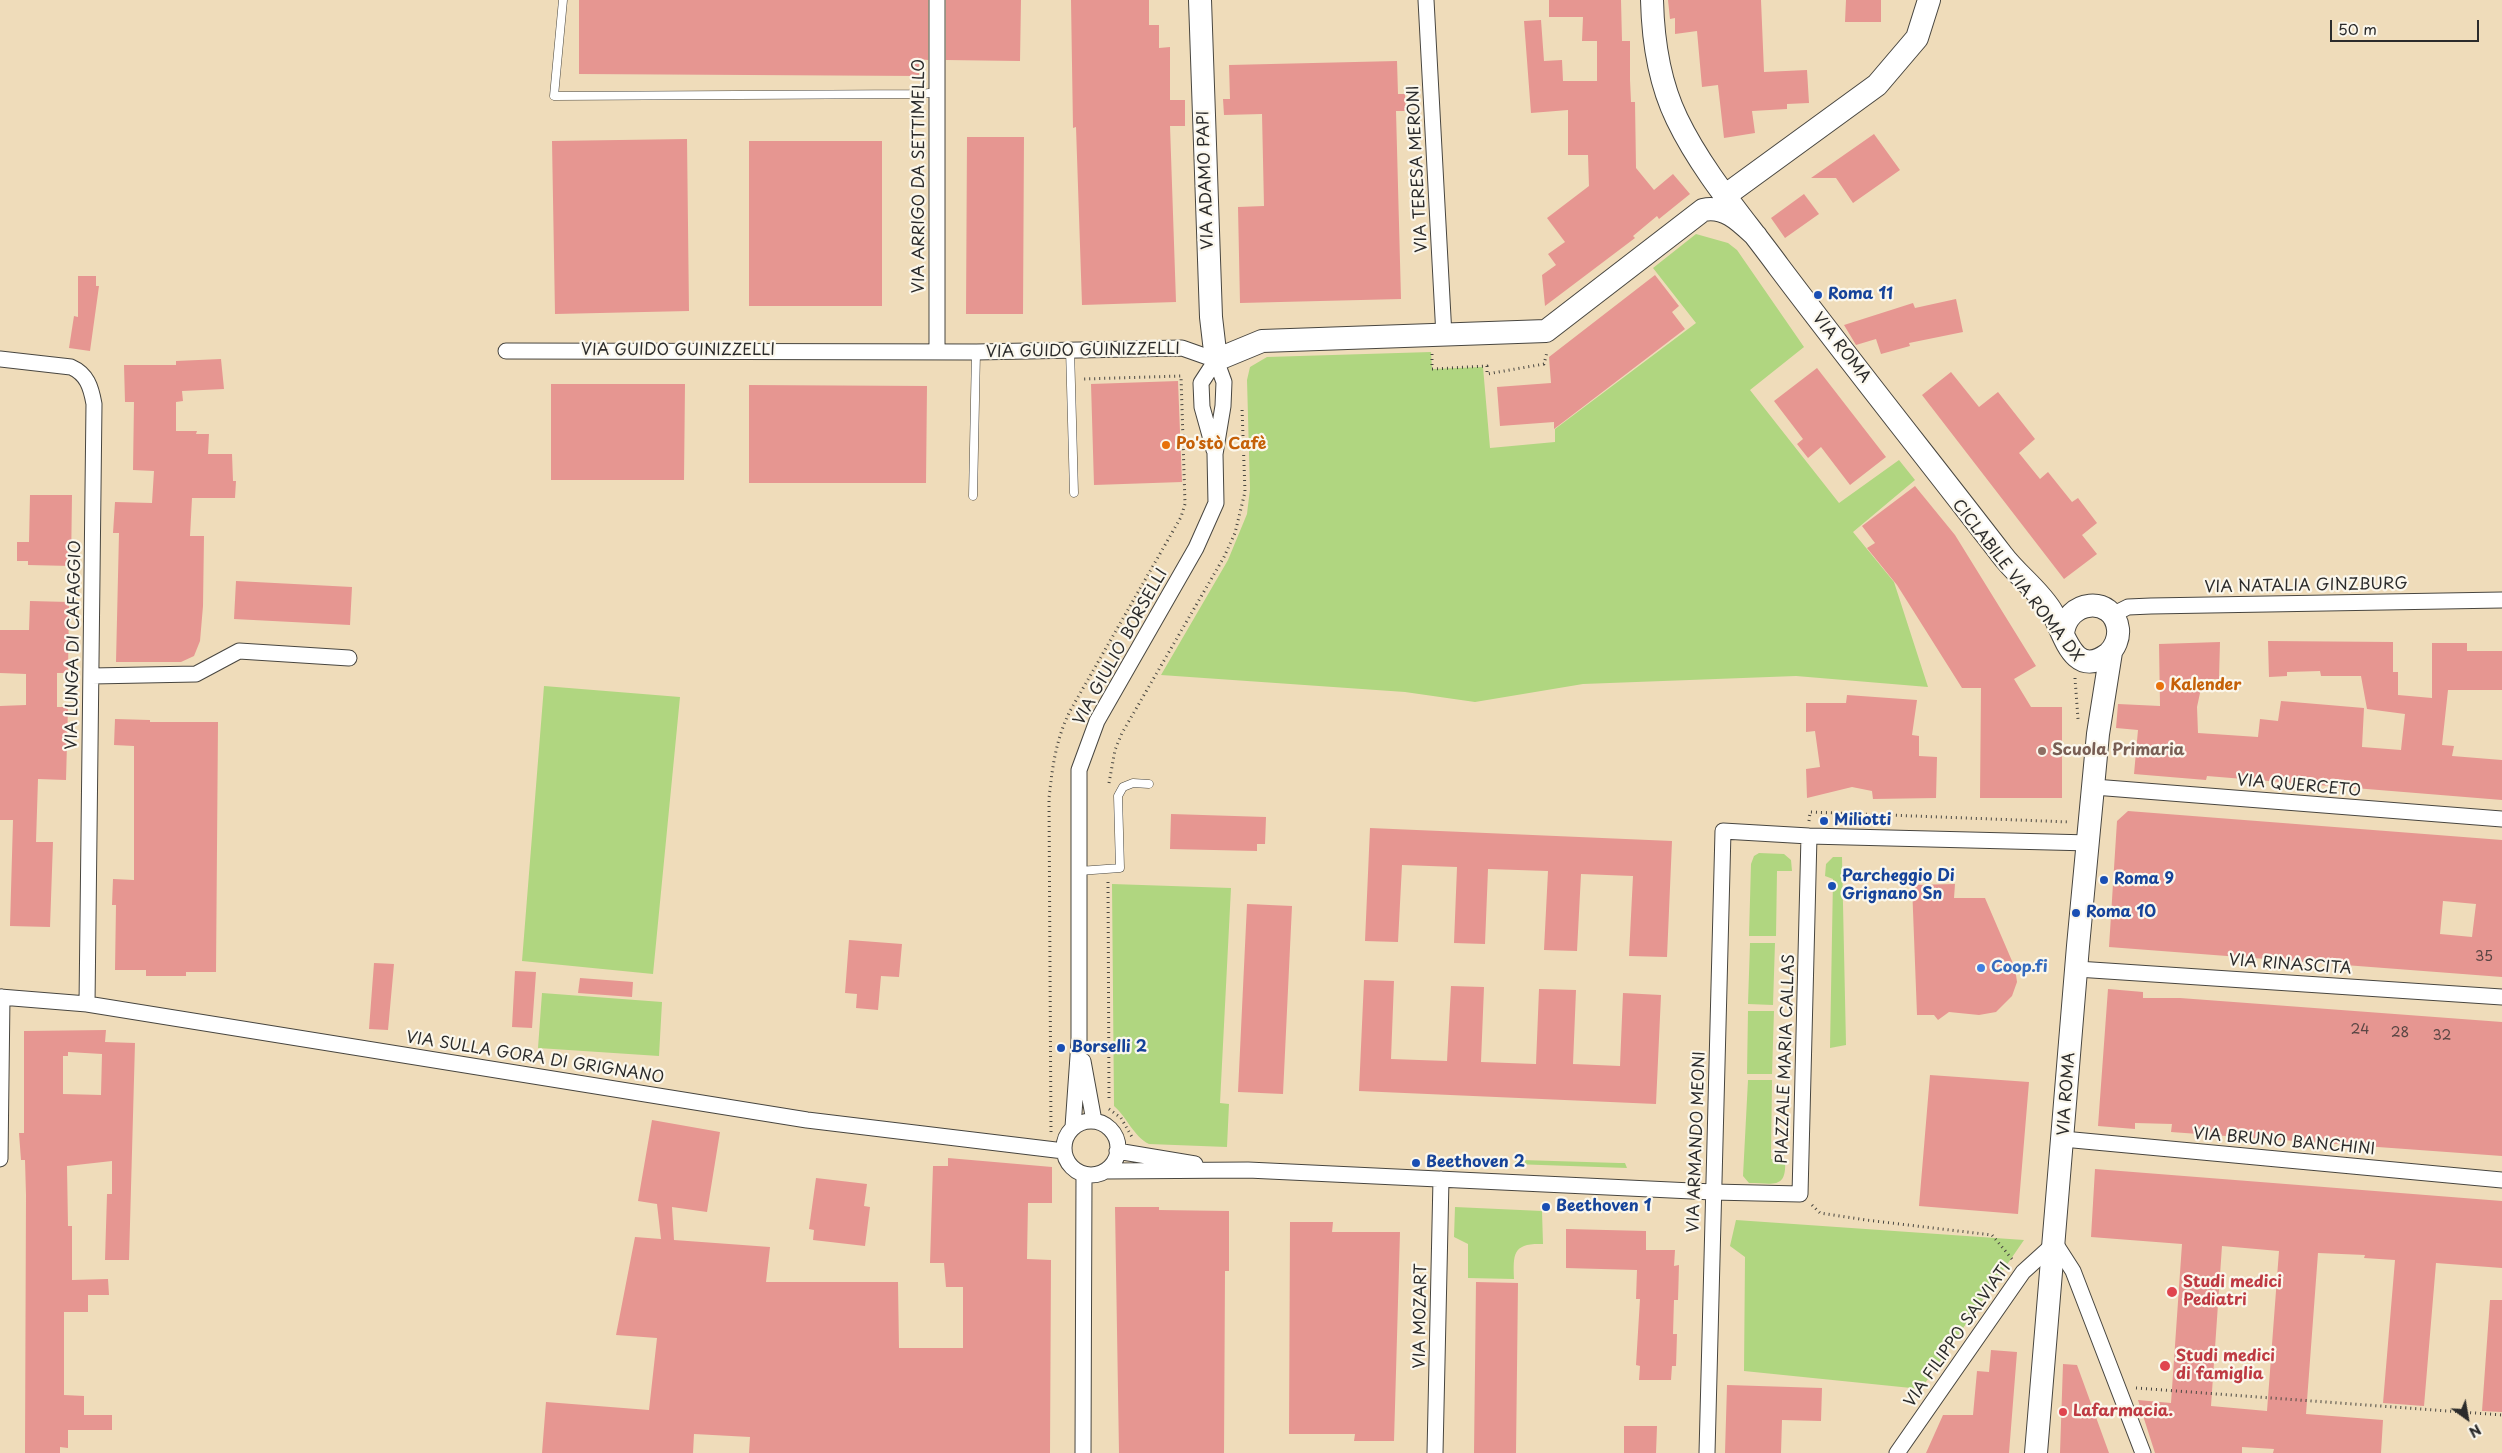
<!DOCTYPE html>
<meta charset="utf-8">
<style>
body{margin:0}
#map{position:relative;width:2502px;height:1453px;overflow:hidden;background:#efdcba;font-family:"Playpen Sans",sans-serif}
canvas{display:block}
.north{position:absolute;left:2442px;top:1393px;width:50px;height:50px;-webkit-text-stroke:4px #fbf7ec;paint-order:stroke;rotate:148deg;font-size:14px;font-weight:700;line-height:20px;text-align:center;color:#2b2b2b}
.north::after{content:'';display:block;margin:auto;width:18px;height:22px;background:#2b2b2b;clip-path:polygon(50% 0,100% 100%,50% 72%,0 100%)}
.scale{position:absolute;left:2330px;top:20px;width:149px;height:22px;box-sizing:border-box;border:2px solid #2b2b2b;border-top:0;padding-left:6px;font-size:15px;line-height:18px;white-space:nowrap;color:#2b2b2b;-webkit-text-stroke:4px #fbf7ec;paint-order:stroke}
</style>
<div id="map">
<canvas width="2502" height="1453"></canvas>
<div class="north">N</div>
<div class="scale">50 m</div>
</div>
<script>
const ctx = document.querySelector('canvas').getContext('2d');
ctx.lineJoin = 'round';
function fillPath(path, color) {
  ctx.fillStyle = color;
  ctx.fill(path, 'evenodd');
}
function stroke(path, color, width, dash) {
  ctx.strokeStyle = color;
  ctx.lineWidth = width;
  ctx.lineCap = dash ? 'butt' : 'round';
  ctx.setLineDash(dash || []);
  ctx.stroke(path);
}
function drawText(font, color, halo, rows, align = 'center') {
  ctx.font = font + ' "Playpen Sans",sans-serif';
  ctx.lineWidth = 4.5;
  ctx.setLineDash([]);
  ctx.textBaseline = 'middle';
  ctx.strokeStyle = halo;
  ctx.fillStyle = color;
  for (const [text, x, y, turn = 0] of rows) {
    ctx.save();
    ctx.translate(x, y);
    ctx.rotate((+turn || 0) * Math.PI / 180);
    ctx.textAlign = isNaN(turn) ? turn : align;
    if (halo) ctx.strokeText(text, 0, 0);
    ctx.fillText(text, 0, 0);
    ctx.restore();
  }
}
fillPath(new Path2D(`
 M1696,234L1728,243L1737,250L1804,347L1750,390L1839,503L1899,460L1915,480L1853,532L1894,582L1928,687L1796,676L1583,684L1475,702L1405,692L1161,675L1228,560L1247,514L1250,489L1247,380L1250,367L1267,357L1431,352L1432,369L1483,367L1490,448L1555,442V429L1696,323L1653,268Z
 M544,686L680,697L653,974L522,961Z
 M1759,853L1784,854L1791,860L1792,871H1777L1776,936H1749L1751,864L1754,856Z
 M1833,857H1842L1846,1045L1830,1048L1833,879L1825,876L1826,864Z
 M1112,884L1231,888L1220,1103L1229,1104L1227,1147L1149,1144C1133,1136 1127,1117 1114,1106Z
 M1750,943H1775L1773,1005L1748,1004Z
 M542,993L662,1002L659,1056L538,1048Z
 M1748,1011H1774L1772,1074H1747Z
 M1748,1080H1772L1771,1159L1785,1160C1787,1190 1773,1183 1749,1183L1743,1176Z
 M1521,1160L1619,1163H1625L1627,1168L1513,1164L1516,1161Z
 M1455,1207L1542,1211L1543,1244C1513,1243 1513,1253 1514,1279L1468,1278V1244L1454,1237Z
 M1736,1220L2024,1240L1921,1389L1744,1371L1745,1257L1730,1246Z`), '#b0d680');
fillPath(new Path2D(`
 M579,0H928V60L919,59V76L579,74Z
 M946,0H1021L1020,61L946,60Z
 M1071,0H1149V25H1159V48L1170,47V100H1185V126H1170L1176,302L1082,305L1076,127L1073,128Z
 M1549,0H1621L1622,41H1630V80L1631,102H1635L1636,168L1654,190L1673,174L1690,194L1659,219L1657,216L1633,236L1635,238L1545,306L1542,275L1556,265L1548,254L1565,242L1547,218L1589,186L1588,155H1568V110L1531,113L1524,21L1541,20L1544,61L1562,60L1563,81H1597V41H1582L1583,17H1549Z
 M1668,0H1761L1764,72L1807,70L1809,103L1787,104V109L1752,111L1755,133L1724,138L1718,85L1702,87L1697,31L1675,34V18L1670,19Z
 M1846,0H1881V22H1845Z
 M1397,61L1398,94H1405L1406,111H1396L1401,299L1240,303L1238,207L1264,206L1262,114L1224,115L1223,99H1230L1229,65Z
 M1874,134L1900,170L1853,203L1836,178H1811Z
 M967,137H1024L1023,314H966Z
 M687,139L689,311L555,314L552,141Z
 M749,141H882V306H749Z
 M1804,194L1819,214L1785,238L1771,218Z
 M1655,275L1679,306L1672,312L1685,329L1554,429V422L1500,426L1497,387L1551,383L1549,357Z
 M78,276H96V286H99L90,351L69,348L74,316L78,317Z
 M1956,299L1963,332L1909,343L1910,346L1881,354L1876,339L1856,345L1844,325L1913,303L1915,308Z
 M221,359L224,389L182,391L183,401L176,402V431H197L196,434H209L208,454H232L233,481H236L235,498H192L190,536H204L203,606L200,641L194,656L181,662H116L119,533H113L115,502L152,503L154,471L133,470L134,402H125L124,365H176V361Z
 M1817,368L1886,457L1850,485L1821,447L1808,458L1797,444L1803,439L1774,401Z
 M1951,372L1979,407L1998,392L2035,439L2019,453L2040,479L2048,472L2072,502L2078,498L2097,523L2082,535L2097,554L2064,579L1922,395Z
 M1178,381L1182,482L1094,485L1091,384Z
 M551,384H685L684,480H551Z
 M749,385L927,386L926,483H749Z
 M1915,486L1955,535L2036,666L2014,679L2031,707H2062V798H1980L1981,688H1962L1897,585L1867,548L1875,543L1862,526Z
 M30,495H72L71,566L28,565V561H17V542H29Z
 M236,581L352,587L350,625L234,619Z
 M30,601L69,602L68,673H57V707H68L66,780L38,779L36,842H53L50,927L10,926L13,820H0V706L26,705V674L0,673V630H29Z
 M2268,641L2393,642V672H2398V695L2432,698V643H2467V651H2502V690H2448L2442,745L2454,746L2452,756L2502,760V800L2207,776L2206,780L2134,774L2138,730L2116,728L2118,704L2160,706L2159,644L2220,642L2219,679H2203L2197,707L2198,733L2258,737L2260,719L2278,721L2281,701L2364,708L2362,747L2401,750L2405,714L2367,709L2361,676H2321L2320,671L2287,672V676L2269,677Z
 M1847,695L1917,700L1912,735L1919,736V756L1937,757L1936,798L1873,799L1872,791L1852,787L1807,798L1806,769L1820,767L1815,731L1806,732V703H1846Z
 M115,719L150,720V722H218L216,972H186V976H146V970H115L116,905H112L113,879L134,880V746L114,745Z
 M2128,811L2502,840V977L2109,947L2117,821ZM2443,901L2476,904L2472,937L2440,934Z
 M1171,814L1266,817L1265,844H1257V851L1170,849Z
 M1370,828L1672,841L1667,957L1629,956L1633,876L1581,874L1577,951L1544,950L1548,871L1488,869L1485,944L1454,943L1457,867L1402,865L1398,942L1365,941Z
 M1955,884L1954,898H1985L2015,968L2017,982L2012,996L1996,1012L1979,1015L1949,1012L1938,1020L1934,1015H1917L1912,885Z
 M1247,904L1292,906L1283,1094L1238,1092Z
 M849,940L902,944L899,977L881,976L878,1010L856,1008L857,994L845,993Z
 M374,963L394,964L388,1030L369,1029Z
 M515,971L536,972L532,1028L512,1027Z
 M580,978L633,982L632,997L578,993Z
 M1364,980L1394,981L1391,1059L1447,1061L1451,986L1484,987L1481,1062L1536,1064L1539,989L1576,990L1573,1064L1620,1066L1623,993L1661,995L1656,1104L1359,1091Z
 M2108,989L2143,992V998H2180L2502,1022V1156L2171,1132L2172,1124L2135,1123V1129L2098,1126Z
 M106,1030L105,1042L135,1043L129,1260H105L107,1194H112V1161L67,1166L68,1226H72V1280L108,1279L109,1295H88V1312H64V1395L84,1396V1415H112V1430H68V1448L60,1447V1453H25L26,1195L25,1160H21L19,1133H24V1031ZM68,1052L102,1054L101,1095L63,1094V1056H68Z
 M1930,1075L2029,1082L2018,1214L1919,1206Z
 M652,1120L720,1132L707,1212L672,1207L674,1240L770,1247L766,1282H898L899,1348H963V1287H946L944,1263H930L933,1166H948V1158L1052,1167V1203H1028L1027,1259L1051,1260L1050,1453H749L750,1437L694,1434L693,1453H542L546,1402L649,1410L657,1338L616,1335L635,1237L661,1239L657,1204L638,1201Z
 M2095,1169L2502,1201V1268L2436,1263L2424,1406L2383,1403L2395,1260L2364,1258L2365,1255L2318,1253L2306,1414L2383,1420L2381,1453H2273L2274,1449L2242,1447V1453H2155L2138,1400L2171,1403L2182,1244L2091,1237ZM2222,1246L2279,1251L2267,1411L2211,1406Z
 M816,1178L867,1184L864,1206L870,1207L865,1246L813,1240L814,1230L809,1229Z
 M1115,1207H1159V1210L1229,1211V1271H1225L1224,1453H1119Z
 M1290,1222H1333L1332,1232H1400L1394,1441H1354L1355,1434H1289Z
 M1566,1229L1646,1231V1250H1675L1674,1266L1679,1265L1678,1300H1674L1673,1334H1677L1676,1366H1672L1671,1380H1639L1640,1366L1636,1365L1640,1299H1636L1637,1270L1566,1268Z
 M1476,1282L1518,1283L1516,1453H1474Z
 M2490,1300H2502V1412L2482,1411Z
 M1991,1350L2017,1352L2009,1453H1926L1943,1415H1973L1977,1371L1989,1372Z
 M2063,1364L2077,1365L2109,1453H2060Z
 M1727,1385L1822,1388L1821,1421L1782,1420L1781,1453H1725Z
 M1624,1426H1657L1656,1453H1624Z`), '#e69691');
const lane = new Path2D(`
 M563,0L554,96L921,94L937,92
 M1070,349L1074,493
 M973,496L976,352
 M1079,871L1120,868L1118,796L1123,787L1133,783L1149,784`);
const street = new Path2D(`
 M1426,0L1444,336
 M506,351L976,352L1182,348L1216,360
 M937,352V0
 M0,359L71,367C87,374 91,387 94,404L87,1004
 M1214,450L1202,407L1201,383L1216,360
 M2112,615L2128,607L2151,606L2502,600
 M92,676L196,674L239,651L349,658
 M2094,787L2502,819
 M2077,969L2502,997
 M0,997L87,1004L807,1120L1064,1151
 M1083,1061L1094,1121
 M1064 1148a27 27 0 1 1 54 0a27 27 0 1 1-54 0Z
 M1073,1127L1079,1042V770L1097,721L1196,548L1216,503L1215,454L1223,406L1224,382L1216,360
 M2063,1139L2502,1180
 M1117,1151L1195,1164
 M0,1159L2,997
 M1105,1171L1248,1170L1713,1192L1800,1194L1809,836
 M1083,1453L1084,1174
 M1435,1453L1441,1179
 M1707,1453L1723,831L1809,836L2090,843
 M1897,1453L2023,1272L2055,1243L2073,1271L2143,1453`);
const secondary = new Path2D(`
 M1200,0L1211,317L1216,360L1262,341L1546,331L1703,210C1725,205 1741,222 1756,236
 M1652,0C1653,41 1659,82 1677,119C1703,173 1744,219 1779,267C1852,364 1928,459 2002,555C2017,575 2039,590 2052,612C2064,632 2073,680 2108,654C2115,648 2119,638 2118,629C2114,595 2065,599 2063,635
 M1726,195L1877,85L1917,38L1929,0
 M2036,1453L2078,946L2098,734L2111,652`);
stroke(lane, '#484640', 9);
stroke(street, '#484640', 17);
stroke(secondary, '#484640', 24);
stroke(new Path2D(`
 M1432,354V369L1487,366V374L1544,364L1547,352
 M2075,678L2078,719
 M1109,783L1115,750L1122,733L1224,557L1235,533L1245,492L1242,408
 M1809,821L1810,812L2070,822
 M1108,882L1109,1098
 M1109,1109L1121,1118L1132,1137
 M1051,1132L1049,799C1052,768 1056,739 1070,711L1181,517L1185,504L1181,376L1083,379
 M1812,1205L1820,1213L1866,1220L1992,1235L2012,1259
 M2136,1388L2502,1415`), '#484640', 3, [1, 4]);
stroke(lane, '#fff', 8);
stroke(street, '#fff', 15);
stroke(secondary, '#fff', 22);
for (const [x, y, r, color] of [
 [1818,295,5,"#1a4fb4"],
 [1166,445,5,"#e8710a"],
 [2160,686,5,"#e8710a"],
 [2042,751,5,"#8d6e63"],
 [1824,821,5,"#1a4fb4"],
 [2104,880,5,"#1a4fb4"],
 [1832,886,5,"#1a4fb4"],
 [2076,913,5,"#1a4fb4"],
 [1981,968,5,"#3f7fe0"],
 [1061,1048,5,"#1a4fb4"],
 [1416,1163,5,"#1a4fb4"],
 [1546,1207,5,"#1a4fb4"],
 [2172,1292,6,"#e0444e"],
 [2165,1366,6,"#e0444e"],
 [2063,1412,5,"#e0444e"]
]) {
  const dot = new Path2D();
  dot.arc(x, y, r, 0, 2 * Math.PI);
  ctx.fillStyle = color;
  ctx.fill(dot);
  stroke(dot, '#fbf7ec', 2);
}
drawText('14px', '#5a4644', null, [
 ["35",2484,957],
 ["24",2360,1030],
 ["28",2400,1033],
 ["32",2442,1036]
]);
drawText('16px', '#2b2b2b', '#fbf7ec', [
 ["VIA TERESA MERONI",1418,169,-93],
 ["VIA ARRIGO DA SETTIMELLO",920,176,-90],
 ["VIA ADAMO PAPI",1206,180,-92],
 ["VIA ROMA",1841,348,52],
 ["VIA GUIDO GUINIZZELLI",678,351],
 ["VIA GUIDO GUINIZZELLI",1083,351,-1],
 ["CICLABILE VIA ROMA DX",2017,581,52],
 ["VIA NATALIA GINZBURG",2306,586,-1],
 ["VIA LUNGA DI CAFAGGIO",74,645,-89],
 ["VIA GIULIO BORSELLI",1121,647,-61],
 ["VIA QUERCETO",2299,786,5],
 ["VIA RINASCITA",2290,965,4],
 ["VIA SULLA GORA DI GRIGNANO",535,1058,9],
 ["PIAZZALE MARIA CALLAS",1786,1059,-88],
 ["VIA ROMA",2067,1094,-86],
 ["VIA ARMANDO MEONI",1697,1142,-88],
 ["VIA BRUNO BANCHINI",2284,1142,5],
 ["VIA MOZART",1421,1316,-89],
 ["VIA FILIPPO SALVIATI",1958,1335,-55]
]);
drawText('bold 16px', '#164399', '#fbf7ec', [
 ["Roma 11",1828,295],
 ["Miliotti",1834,821],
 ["Parcheggio Di",1842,877],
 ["Grignano Sn",1842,895],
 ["Roma 9",2114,880],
 ["Roma 10",2086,913],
 ["Borselli 2",1071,1048],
 ["Beethoven 2",1426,1163],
 ["Beethoven 1",1556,1207]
], 'left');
drawText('bold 16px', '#c56008', '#fbf7ec', [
 ["Po'stò Cafè",1176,445],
 ["Kalender",2170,686]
], 'left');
drawText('bold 16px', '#785e54', '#fbf7ec', [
 ["Scuola Primaria",2052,751]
], 'left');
drawText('bold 16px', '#366cbe', '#fbf7ec', [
 ["Coop.fi",1991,968]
], 'left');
drawText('bold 16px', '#be3a42', '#fbf7ec', [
 ["Studi medici",2183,1283],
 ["Pediatri",2183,1301],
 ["Studi medici",2176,1357],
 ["di famiglia",2176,1375],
 ["Lafarmacia.",2073,1412]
], 'left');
</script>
